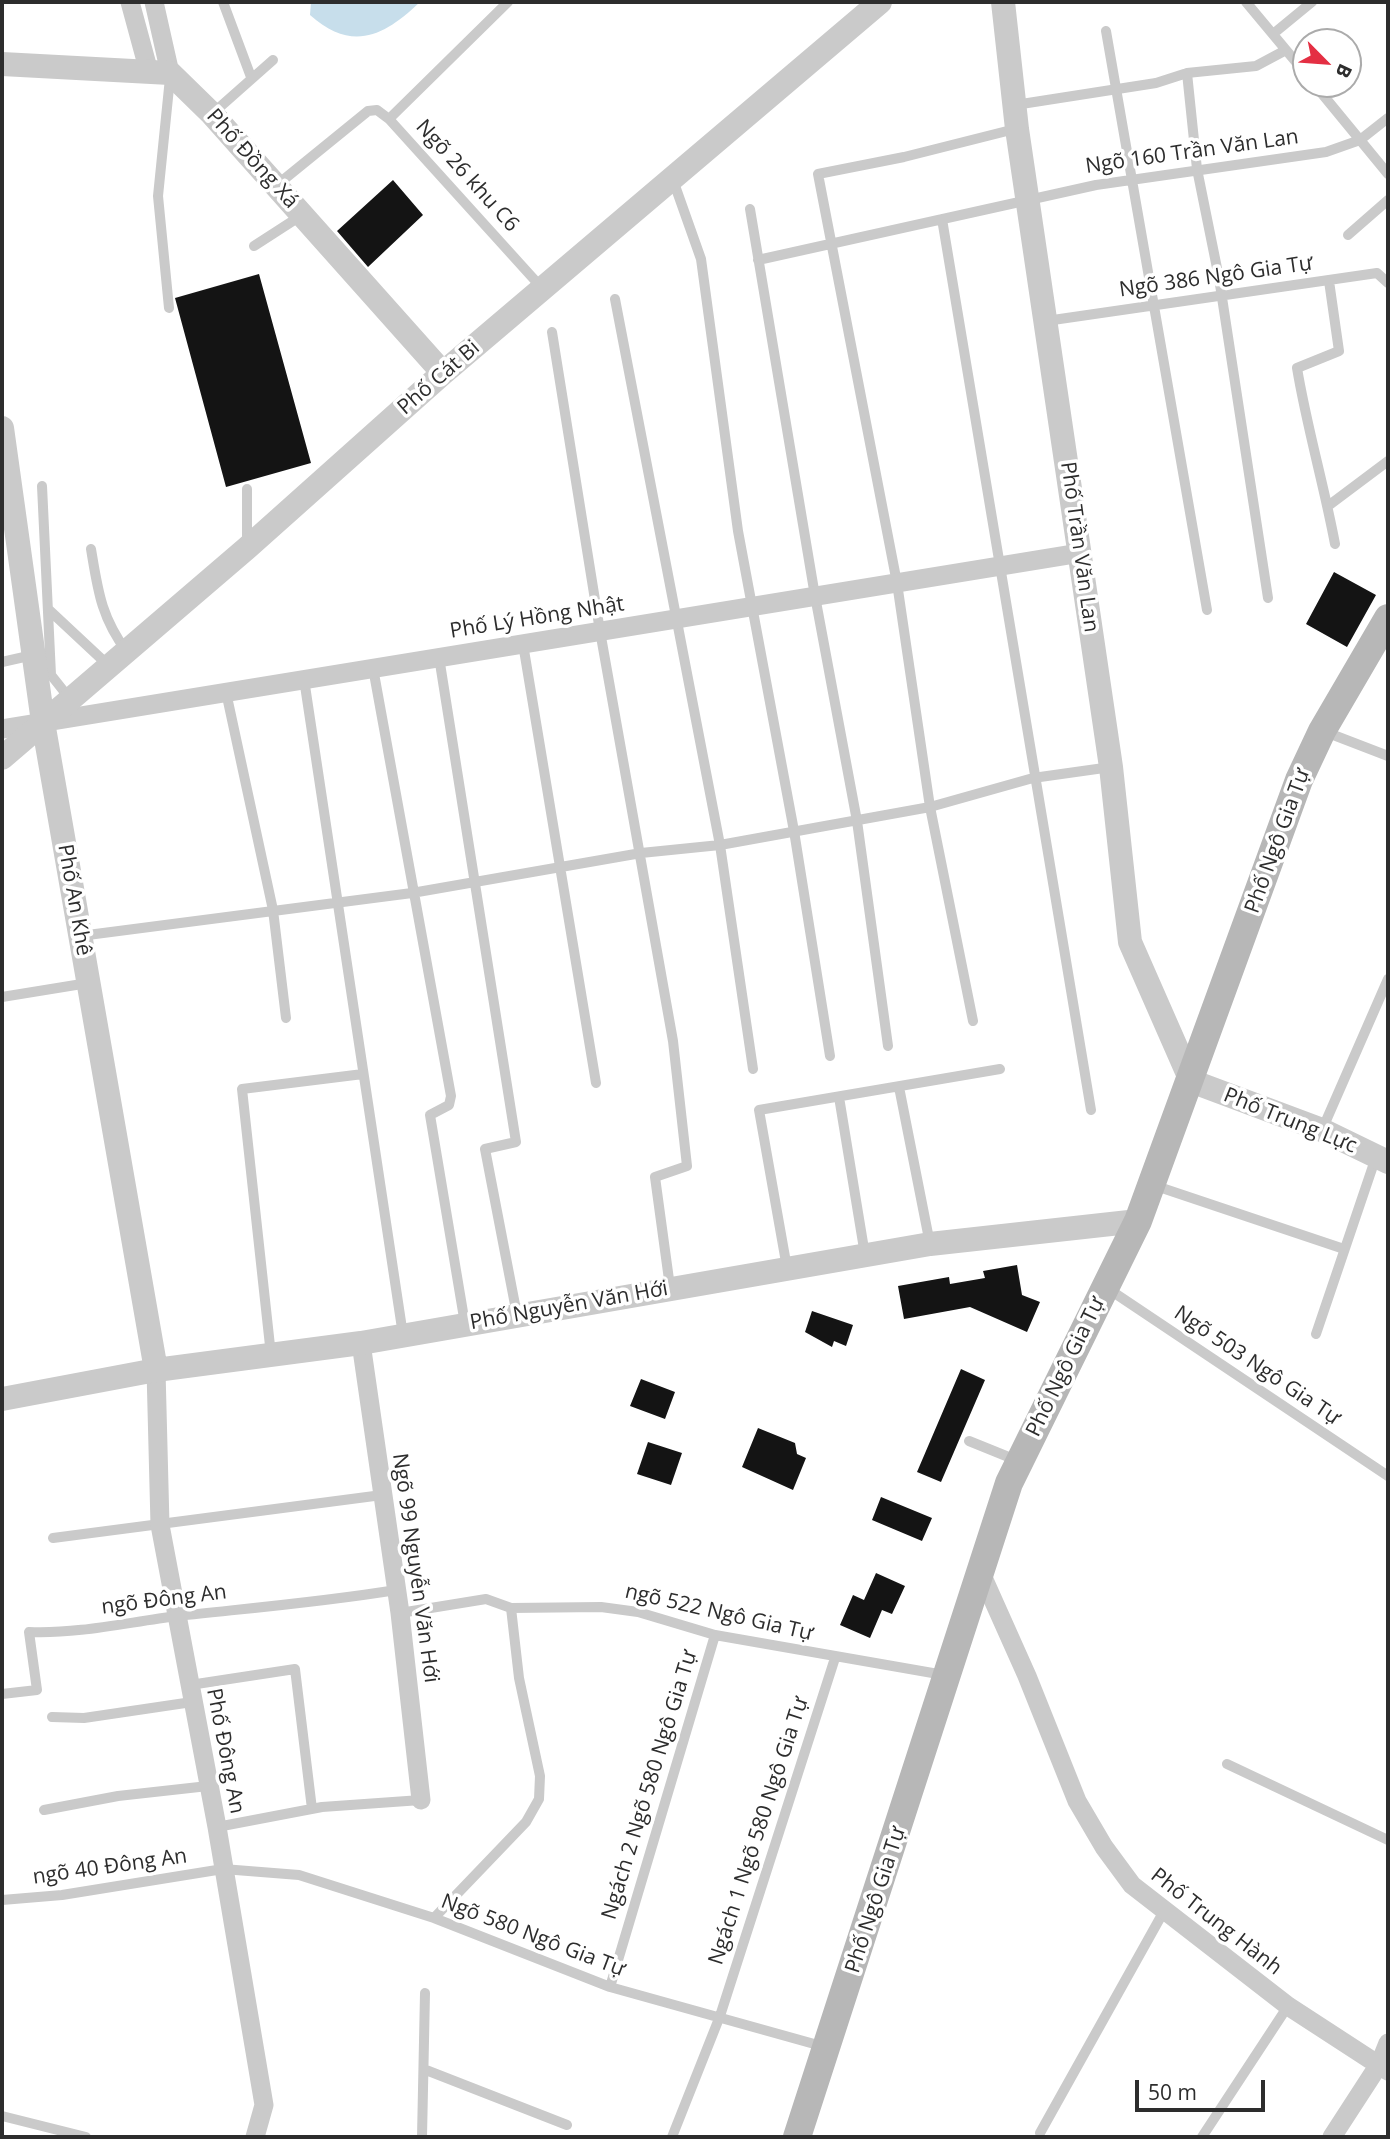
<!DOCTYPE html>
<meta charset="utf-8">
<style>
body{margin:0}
#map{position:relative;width:1390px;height:2139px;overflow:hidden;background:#fff;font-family:"Open Sans",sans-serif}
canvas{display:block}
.frame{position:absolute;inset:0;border:4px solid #2d2d2d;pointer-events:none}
.north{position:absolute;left:1292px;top:28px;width:70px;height:70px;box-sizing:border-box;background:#fff;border:2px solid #ababab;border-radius:50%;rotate:115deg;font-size:19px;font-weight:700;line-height:28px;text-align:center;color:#2d2d2d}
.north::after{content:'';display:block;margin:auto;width:24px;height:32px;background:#e42f43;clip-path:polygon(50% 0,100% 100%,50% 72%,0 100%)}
.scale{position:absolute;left:1135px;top:2080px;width:130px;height:32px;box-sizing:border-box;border:4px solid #2d2d2d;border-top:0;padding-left:9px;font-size:21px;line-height:24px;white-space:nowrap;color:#2d2d2d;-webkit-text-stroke:5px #fff;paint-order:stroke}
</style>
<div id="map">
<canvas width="1390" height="2139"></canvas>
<div class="frame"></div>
<div class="north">B</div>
<div class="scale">50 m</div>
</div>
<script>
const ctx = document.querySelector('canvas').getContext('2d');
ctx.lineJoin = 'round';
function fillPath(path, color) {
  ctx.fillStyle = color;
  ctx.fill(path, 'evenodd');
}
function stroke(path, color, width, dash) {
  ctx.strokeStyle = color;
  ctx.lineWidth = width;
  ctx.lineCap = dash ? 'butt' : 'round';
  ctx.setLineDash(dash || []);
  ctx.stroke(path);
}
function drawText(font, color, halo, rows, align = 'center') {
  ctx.font = font + ' "Open Sans",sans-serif';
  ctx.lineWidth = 7;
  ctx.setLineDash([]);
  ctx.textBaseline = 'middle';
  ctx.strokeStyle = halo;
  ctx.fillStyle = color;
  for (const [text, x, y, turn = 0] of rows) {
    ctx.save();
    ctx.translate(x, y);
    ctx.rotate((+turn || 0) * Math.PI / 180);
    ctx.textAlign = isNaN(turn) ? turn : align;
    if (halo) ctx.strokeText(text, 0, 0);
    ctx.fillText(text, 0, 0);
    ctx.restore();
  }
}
fillPath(new Path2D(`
 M311,2H420C383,37 352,52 310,15Z`), '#c7deeb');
fillPath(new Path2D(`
 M393,180L423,215L368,267L337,231Z
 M259,274L311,463L226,487L175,298Z
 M1334,572L1376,595L1347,647L1306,624Z
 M1017,1265L1022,1295L1040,1302L1027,1332L970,1307L904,1319L898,1286L949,1277L950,1284L985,1278L983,1271Z
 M812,1311L853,1325L846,1346L834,1341L832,1347L805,1332Z
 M961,1369L985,1380L941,1482L917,1472Z
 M641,1379L675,1392L665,1419L630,1406Z
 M758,1428L795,1443L797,1454L806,1458L793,1490L742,1467Z
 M648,1442L682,1453L671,1485L637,1474Z
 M881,1497L932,1518L922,1541L872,1520Z
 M876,1573L905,1586L892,1614L882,1610L870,1638L840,1625L853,1595L864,1600Z`), '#141414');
stroke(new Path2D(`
 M223,2L251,77
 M508,2L389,119L541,287
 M1246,2L1306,74
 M1106,31L1207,610
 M1273,34L1312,2
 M1187,73L1197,169L1219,278L1268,598
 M1314,84L1388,174
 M1015,105L1156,83L1187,73L1256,66L1286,50
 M212,114L273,60
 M673,180L701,259L738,531L794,831L830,1056
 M277,185L368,111L377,110L389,119
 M750,209L815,596L857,821L888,1046
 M942,219L1091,1110
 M1348,235L1388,200
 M254,246L302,215
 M758,260L1096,185L1326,152L1360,140L1388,118
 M1329,281L1339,351L1297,368C1307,428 1324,485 1335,544
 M615,299L720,845L753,1069
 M169,308L158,196L170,78
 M1046,321L1377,273L1388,283
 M552,332L600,631L673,1041L687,1166L655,1177L670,1287
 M42,486L51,675L70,699
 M247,489V544
 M1328,506L1388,461
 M91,549C98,591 101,617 127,652
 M48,609L109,666
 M523,644L596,1083
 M439,657L516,1142L485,1149L517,1315
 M2,662L33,655
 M373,668L451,1096L449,1105L430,1115L465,1324
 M304,679L403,1335
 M226,692L273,910L286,1018
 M1323,731L1388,756
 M80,936L412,893L641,853L720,845L930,807L1033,778L1111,767
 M2,997L88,983
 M973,1021L930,807L897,583L818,174L904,157L1015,129
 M899,1087L930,1244
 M839,1097L865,1255
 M1322,1130L1388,979
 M1153,1185L1344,1249
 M787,1268L759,1110L1000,1069
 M1107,1288L1388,1476
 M1316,1334L1376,1157
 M271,1355L242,1089L363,1074
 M969,1441L1016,1460
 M53,1538L382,1495
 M400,1613L486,1599L511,1608L601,1607L638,1612L715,1635L944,1675
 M190,1685L295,1669L312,1809
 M2,1694L37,1690L29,1632C80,1634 128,1622 178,1616C251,1608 323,1602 396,1590
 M52,1717L84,1718L192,1702
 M1227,1764L1388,1840
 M44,1810L118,1796L208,1786
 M217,1827L322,1807L421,1800
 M2,1900L62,1895L223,1869L299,1875L434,1918L610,1987L825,2047
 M434,1918L526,1822L539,1799L540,1776L519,1678L511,1608
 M610,1987L715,1635
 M426,2070L567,2125
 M2,2116L86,2137
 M1040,2133L1164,1911
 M422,2137L425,1993
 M672,2137L720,2016L835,1658
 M1202,2137L1288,2006`), '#cacaca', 10);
stroke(new Path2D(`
 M130,2L149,72
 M154,2L170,73
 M2,729L1080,553
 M361,1343L400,1613L421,1800
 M156,1370L160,1525L217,1827L264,2105L255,2137
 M981,1573L1027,1676L1077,1801L1104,1847L1132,1885L1288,2006L1388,2071
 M1332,2137L1380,2063L1388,2043`), '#cacaca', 19);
stroke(new Path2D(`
 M1003,2L1017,129L1111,767L1130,942L1191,1081L1322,1130L1388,1162
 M2,64L170,73L212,114L443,373
 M2,428L43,722L156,1370
 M2,758L247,548L443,373L880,2
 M2,1399L156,1370L361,1343L930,1244L1138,1221`), '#cacaca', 24);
stroke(new Path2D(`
 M797,2137L1009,1483L1138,1221L1299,780L1322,731L1388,618`), '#b7b7b7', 28);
drawText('21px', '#2d2d2d', '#fff', [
 ["Ngõ 160 Trần Văn Lan",1192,152,-8],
 ["Phố Đồng Xá",252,159,48],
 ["Ngõ 26 khu C6",467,176,48],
 ["Ngõ 386 Ngô Gia Tự",1216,277,-8],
 ["Phố Cát Bi",439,378,-41],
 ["Phố Trần Văn Lan",1079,547,82],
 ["Phố Lý Hồng Nhật",537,618,-9],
 ["Phố Ngô Gia Tự",1278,841,-70],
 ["Phố An Khê",74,900,80],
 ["Phố Trung Lực",1290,1121,22],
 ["Phố Nguyễn Văn Hới",569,1306,-10],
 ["Ngõ 503 Ngô Gia Tự",1257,1366,34],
 ["Phố Ngô Gia Tự",1066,1367,-64],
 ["Ngõ 99 Nguyễn Văn Hới",415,1568,82],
 ["ngõ Đông An",164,1600,-7],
 ["ngõ 522 Ngô Gia Tự",719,1613,13],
 ["Phố Đông An",225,1751,79],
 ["Ngách 2 Ngõ 580 Ngô Gia Tự",650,1785,-73],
 ["Ngách 1 Ngõ 580 Ngô Gia Tự",759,1831,-72],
 ["ngõ 40 Đông An",110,1867,-8],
 ["Phố Ngô Gia Tự",876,1900,-72],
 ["Phố Trung Hành",1216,1922,38],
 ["Ngõ 580 Ngô Gia Tự",533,1936,21]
]);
</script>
